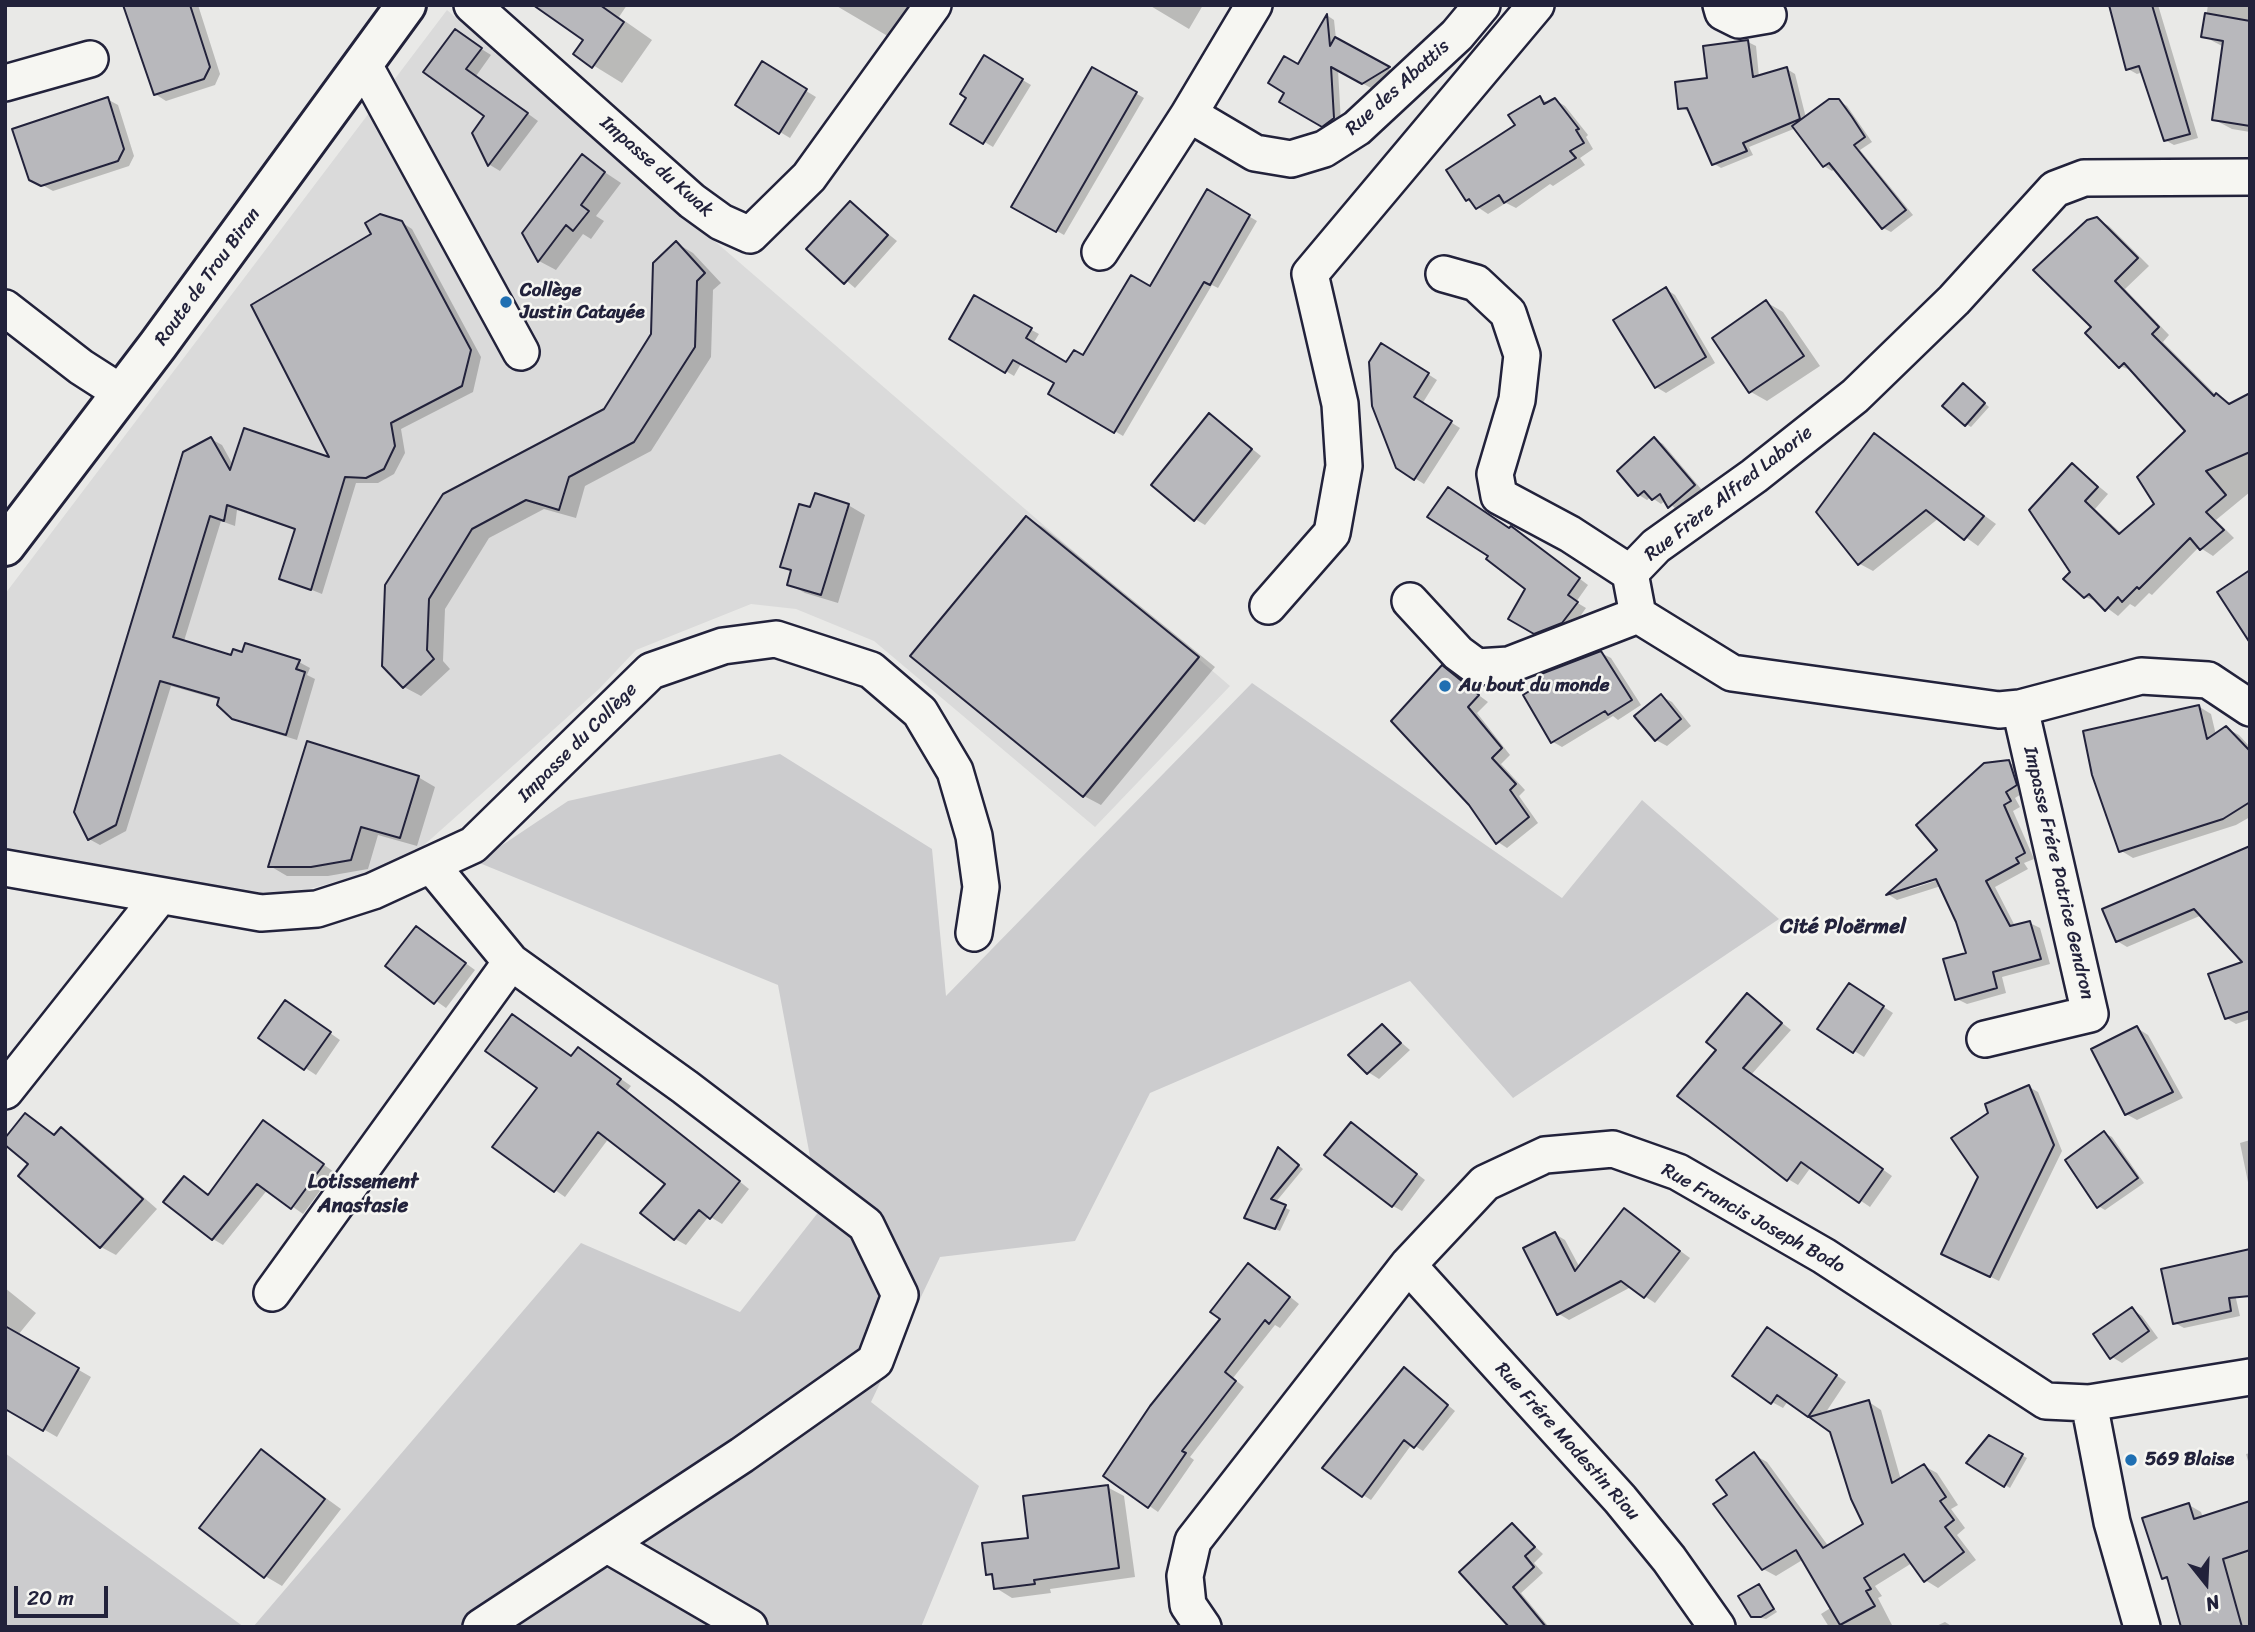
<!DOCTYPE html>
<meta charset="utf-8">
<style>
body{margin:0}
#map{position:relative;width:2255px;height:1632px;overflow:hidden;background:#e9e9e7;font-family:Sriracha,sans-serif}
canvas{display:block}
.frame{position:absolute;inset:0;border:7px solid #22223b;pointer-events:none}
.north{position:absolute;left:2171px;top:1548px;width:70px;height:70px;-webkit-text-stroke:5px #f6f6f2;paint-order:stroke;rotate:162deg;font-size:19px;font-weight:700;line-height:28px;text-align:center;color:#22223b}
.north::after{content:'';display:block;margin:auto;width:24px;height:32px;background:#22223b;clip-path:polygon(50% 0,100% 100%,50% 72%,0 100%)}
.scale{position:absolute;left:14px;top:1586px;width:94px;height:32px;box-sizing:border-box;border:4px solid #22223b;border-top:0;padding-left:9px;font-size:21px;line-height:24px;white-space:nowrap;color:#22223b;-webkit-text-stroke:5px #f6f6f2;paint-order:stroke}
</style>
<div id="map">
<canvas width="2255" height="1632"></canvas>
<div class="frame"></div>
<div class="north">N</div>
<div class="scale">20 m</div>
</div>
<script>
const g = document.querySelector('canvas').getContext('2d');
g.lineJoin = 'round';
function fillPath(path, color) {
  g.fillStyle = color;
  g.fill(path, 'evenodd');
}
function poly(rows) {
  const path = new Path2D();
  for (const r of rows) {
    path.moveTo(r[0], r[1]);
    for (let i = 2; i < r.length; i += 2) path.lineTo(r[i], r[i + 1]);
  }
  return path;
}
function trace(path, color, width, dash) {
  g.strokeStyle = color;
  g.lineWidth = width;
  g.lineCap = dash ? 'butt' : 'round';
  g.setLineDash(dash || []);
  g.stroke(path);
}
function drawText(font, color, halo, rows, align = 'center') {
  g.font = font + ' Sriracha,sans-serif';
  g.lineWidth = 5;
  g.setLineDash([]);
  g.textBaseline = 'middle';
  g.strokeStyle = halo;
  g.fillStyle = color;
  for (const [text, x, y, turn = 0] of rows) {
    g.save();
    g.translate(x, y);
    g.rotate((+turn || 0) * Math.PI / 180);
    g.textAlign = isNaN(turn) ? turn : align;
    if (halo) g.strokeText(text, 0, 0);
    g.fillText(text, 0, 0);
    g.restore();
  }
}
const built = poly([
 [447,10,1230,686,1095,827,874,641,796,609,751,604,636,650,599,689,404,863,269,900,5,851,5,594]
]);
const green = poly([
 [1252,683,1562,898,1642,800,1779,919,1513,1098,1410,981,1150,1093,1075,1241,940,1257,871,1402,979,1486,921,1627,253,1627,581,1243,740,1312,820,1210,778,985,477,862,568,801,780,754,932,849,946,996],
 [5,1453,244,1627,5,1627]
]);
const shadow = poly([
 [125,5,198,5,220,74,215,85,166,101,155,94],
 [536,5,627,5,619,17,652,40,622,83,575,54,585,39],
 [835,5,911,5,891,38],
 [1149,5,1203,5,1189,29],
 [2108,5,2158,5,2198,138,2174,145,2165,140,2143,72,2137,74,2128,69],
 [2208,5,2250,5,2250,132,2232,129,2213,119,2224,47,2203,36],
 [1328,16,1334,20,1336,39,1396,73,1371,88,1338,70,1341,123,1330,130,1281,101],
 [464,38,491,55,476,76,538,121,500,171,490,165,474,133,486,116,425,72],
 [1748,42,1756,46,1759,77,1787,69,1795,74,1806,118,1839,101,1847,106,1872,142,1860,150,1913,215,1891,232,1883,228,1836,168,1832,171,1824,166,1796,128,1749,147,1753,155,1721,168,1713,163,1690,112,1680,108],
 [984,57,1031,85,993,147,953,123,969,97],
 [762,64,816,97,790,138,780,132],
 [1093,69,1144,98,1064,235,1013,206],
 [1540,98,1549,103,1555,100,1565,106,1588,135,1586,137,1593,149,1580,158,1585,165,1553,186,1550,184,1516,208,1506,203,1488,214,1467,200],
 [107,99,118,105,134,156,129,166,53,191,30,178],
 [582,157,621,183,596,216,604,221,591,239,583,234,556,270,539,261,524,233],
 [1208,192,1257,221,1218,288,1212,285,1123,436,1051,393,1056,382,1022,362,1014,376,951,338,974,298,1039,334,1033,344,1067,364,1083,358,1150,289],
 [850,203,897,241,855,288,809,249],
 [2097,219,2109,226,2149,266,2125,289,2169,335,2163,342,2216,395,2232,405,2250,395,2250,492,2216,520,2234,538,2213,556,2199,547,2152,595,2149,593,2135,607,2130,604,2118,616,2099,602,2085,597,2073,572,2073,465,2108,494,2095,509,2122,534,2156,505,2187,431,2133,371,2120,366,2093,327],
 [401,222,412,229,481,357,473,392,401,429,405,453,394,474,378,483,356,483,322,594,282,578,296,530,237,510,235,526,221,521,184,641,233,658,299,662,310,668,307,675,315,679,297,740,245,724,233,717,220,700,171,686,126,831,100,845,89,839,211,439,222,445,233,465,333,460],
 [676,243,693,253,721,283,713,290,711,357,651,451,585,486,576,518,544,509,489,538,445,609,443,661,450,669,421,696,404,687,383,665,387,586,605,410,653,334],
 [1666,289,1675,295,1715,363,1666,393,1656,387],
 [1766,302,1783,312,1820,366,1767,401,1751,392],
 [1391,350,1437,380,1422,404,1460,428,1424,484,1397,467],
 [1968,388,1989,407,1971,427,1966,424],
 [1210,415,1261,456,1205,525,1195,519],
 [1874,435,1996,524,1978,546,1939,518,1873,571,1860,564,1818,512],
 [1655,439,1663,444,1702,490,1678,511,1666,500,1661,504,1651,497,1647,500,1639,495],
 [848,505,865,515,838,603,805,593,789,584,793,572,782,566,811,509],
 [1026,518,1043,527,1215,667,1101,805,1084,796,913,656],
 [1510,530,1521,534,1588,585,1576,602,1586,608,1572,628,1545,638,1510,618,1527,588],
 [1601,653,1611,658,1641,705,1618,720,1613,716,1562,747,1553,742],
 [1442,668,1488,702,1477,713,1510,755,1501,764,1525,790,1519,796,1538,823,1507,848,1498,842],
 [1661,696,1672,702,1691,726,1667,746,1656,740],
 [2198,706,2211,714,2216,735,2226,728,2239,735,2250,747,2250,817,2236,825,2133,858,2120,850],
 [2008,762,2018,767,2026,791,2015,798,2020,807,2013,811,2034,859,2024,863,2028,869,1995,887,2015,926,2030,923,2040,928,2050,964,2002,977,2006,993,1967,1004,1957,999,1969,954,1958,921,1941,886,1897,900,1889,895,1940,850],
 [1943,875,1944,878,1908,890,1914,884],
 [418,777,435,787,417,846,378,835,368,869,328,876,287,876,270,866],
 [2250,851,2250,1019,2236,1024,2226,1018,2245,963,2202,915,2127,947,2117,941],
 [417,928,475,970,446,1008,387,966],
 [1859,991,1893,1013,1864,1057,1819,1029],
 [1747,995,1791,1030,1751,1075,1892,1176,1870,1207,1811,1167,1798,1185,1788,1179,1718,1050],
 [296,1009,340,1040,316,1075,260,1038],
 [1382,1026,1410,1050,1379,1079,1368,1072],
 [2137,1028,2148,1035,2183,1098,2137,1120,2126,1114],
 [579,1049,631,1086,627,1091,749,1189,722,1224,709,1216,686,1245,675,1239,667,1184,609,1138,565,1197,555,1190,572,1058],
 [2029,1087,2038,1092,2062,1151,1999,1281,1952,1258,1980,1177],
 [26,1115,56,1136,61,1129,76,1138,157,1209,116,1255,101,1247,31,1164],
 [264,1122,334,1172,303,1214,268,1189,223,1245,213,1239,209,1196],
 [1352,1124,1425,1180,1402,1211,1393,1206],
 [2104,1133,2112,1137,2144,1183,2105,1210,2098,1206],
 [2250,1140,2250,1192,2240,1143],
 [1283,1152,1303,1169,1275,1203,1290,1210,1280,1231,1251,1220],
 [1624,1210,1690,1258,1655,1303,1631,1287,1569,1320,1559,1314,1555,1234,1565,1240,1580,1268],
 [2228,1264,2240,1316,2184,1328,2175,1323],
 [1258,1271,1299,1304,1280,1328,1275,1325,1233,1378,1244,1387,1190,1457,1194,1460,1158,1512,1105,1475],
 [5,1288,36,1313,18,1335,91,1377,57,1437,5,1407],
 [2132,1309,2142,1316,2158,1338,2122,1363,2112,1357],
 [1779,1335,1846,1382,1824,1415,1869,1402,1881,1410,1901,1480,1924,1466,1937,1473,1958,1505,1951,1509,1965,1528,1957,1535,1976,1560,1938,1588,1925,1580,1912,1563,1875,1586,1882,1596,1878,1598,1893,1627,1829,1627,1821,1614,1832,1607,1804,1559,1776,1576,1763,1569,1729,1495,1754,1455,1767,1462,1829,1547,1866,1524,1831,1431,1788,1401,1783,1408,1772,1402],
 [1404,1369,1455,1411,1423,1451,1412,1444,1371,1500,1363,1495],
 [1989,1437,2027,1458,2010,1488,1969,1463],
 [261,1451,341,1509,282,1586,265,1576],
 [2250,1453,2250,1468,2246,1454],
 [1107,1487,1124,1496,1135,1577,1050,1589,1051,1593,1012,1598,996,1588,995,1578,988,1574,1030,1540],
 [2250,1503,2250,1627,2183,1627,2170,1582,2164,1578,2189,1505,2201,1512,2203,1518],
 [1512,1525,1543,1554,1534,1563,1543,1573,1521,1593,1549,1627,1507,1627],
 [1759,1586,1777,1612,1766,1619,1752,1616],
 [1945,1622,1953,1627,1934,1627]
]);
const building = poly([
 [123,5,190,5,210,67,204,79,154,95,123,5],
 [533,5,600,5,624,22,592,68,573,54,583,40,533,5],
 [2109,5,2152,5,2190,134,2164,141,2139,66,2126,70,2109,5],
 [2205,13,2250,21,2250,126,2212,120,2223,41,2201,37,2205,13],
 [1327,14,1330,46,1335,37,1390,67,1362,84,1331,67,1334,118,1322,127,1279,102,1284,93,1268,83,1284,56,1298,64,1327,14],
 [455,29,482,48,466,69,528,113,488,166,472,133,484,116,423,72,455,29],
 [1748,40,1753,77,1787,67,1800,119,1743,143,1747,151,1712,165,1687,108,1678,109,1675,82,1707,78,1703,46,1748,40],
 [984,55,1023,79,983,144,950,124,966,98,960,94,984,55],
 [762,61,807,89,779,134,735,105,762,61],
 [1092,67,1137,92,1056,232,1011,207,1092,67],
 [1540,96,1544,104,1555,98,1579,129,1576,130,1584,143,1570,151,1576,158,1504,203,1499,195,1476,209,1469,199,1466,201,1446,170,1515,125,1508,115,1540,96],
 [108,97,124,149,118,161,41,186,29,180,12,129,108,97],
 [1829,99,1839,99,1852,117,1865,137,1854,145,1906,210,1882,229,1829,163,1823,167,1792,126,1829,99],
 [582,154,605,172,581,205,589,211,573,231,566,225,538,262,522,233,582,154],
 [1207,189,1250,215,1210,285,1204,282,1114,433,1048,394,1054,383,1013,360,1005,373,949,339,974,295,1032,328,1026,338,1066,362,1074,350,1083,355,1131,275,1150,286,1207,189],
 [850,201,888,235,844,284,806,249,850,201],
 [380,214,402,221,471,350,462,386,391,423,395,446,384,469,366,478,345,477,311,590,279,579,295,529,227,505,224,521,210,516,173,637,231,655,233,649,242,652,245,643,300,660,296,669,305,672,286,735,232,719,217,705,219,698,160,681,116,825,88,840,74,812,183,452,211,437,230,470,244,428,329,457,251,305,371,234,365,223,380,214],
 [2097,217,2138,258,2115,281,2159,327,2152,334,2214,396,2216,393,2229,404,2250,393,2250,452,2206,471,2226,495,2206,512,2224,530,2200,550,2190,538,2139,589,2137,587,2122,602,2118,597,2105,611,2089,594,2084,598,2063,579,2070,572,2029,510,2072,463,2098,487,2085,501,2119,534,2154,504,2137,477,2185,431,2124,363,2119,368,2085,333,2091,327,2033,270,2087,220,2097,217],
 [676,241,705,273,697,281,695,347,634,442,569,477,559,510,526,500,472,529,429,599,427,650,434,659,403,688,382,666,385,585,443,494,604,409,651,334,653,263,676,241],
 [1666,287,1706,357,1655,388,1613,320,1666,287],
 [1766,300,1804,356,1749,393,1712,338,1766,300],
 [1381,343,1429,373,1414,397,1452,421,1414,480,1396,468,1372,406,1369,362,1381,343],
 [1963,383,1985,403,1965,426,1942,406,1963,383],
 [1209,413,1252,449,1194,521,1151,485,1209,413],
 [1874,433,1984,516,1964,540,1926,510,1858,565,1816,512,1874,433],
 [1654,437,1695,485,1668,508,1660,494,1652,500,1644,491,1638,496,1617,471,1654,437],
 [1448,487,1509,528,1511,526,1580,578,1568,595,1578,602,1562,623,1534,634,1508,619,1525,589,1486,559,1488,556,1427,517,1448,487],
 [815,493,849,504,821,595,787,585,791,570,780,567,799,504,810,507,815,493],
 [1026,516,1199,657,1083,797,910,656,1026,516],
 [2250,570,2250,643,2217,592,2250,570],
 [1601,651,1632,700,1608,715,1605,711,1551,743,1523,695,1544,682,1541,674,1601,651],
 [1442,665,1479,695,1468,707,1502,748,1492,758,1516,784,1510,790,1529,817,1496,844,1469,805,1391,721,1442,665],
 [1661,694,1681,719,1655,741,1634,716,1661,694],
 [2199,705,2207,739,2226,726,2250,751,2250,802,2223,819,2119,852,2092,775,2083,731,2199,705],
 [307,741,419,776,400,838,361,827,351,860,311,867,268,867,307,741],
 [2009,760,2017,785,2006,792,2011,801,2004,805,2025,853,2016,858,2019,863,1986,881,2010,926,2030,921,2041,959,1993,972,1997,988,1955,1000,1943,959,1966,953,1956,922,1936,879,1886,895,1937,850,1916,825,1984,763,2009,760],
 [2250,846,2250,1011,2225,1019,2208,974,2242,962,2194,909,2116,942,2102,909,2250,846],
 [416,926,466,963,434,1004,385,966,416,926],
 [1849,983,1884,1006,1853,1053,1817,1029,1849,983],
 [1747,993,1782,1023,1743,1068,1883,1169,1859,1203,1801,1162,1787,1181,1677,1096,1716,1050,1706,1042,1747,993],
 [285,1000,331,1032,304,1070,258,1038,285,1000],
 [512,1014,571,1056,578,1047,621,1079,617,1084,740,1181,710,1219,699,1210,674,1240,640,1213,665,1184,598,1132,554,1192,492,1147,537,1088,485,1051,512,1014],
 [1382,1024,1401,1043,1367,1074,1348,1055,1382,1024],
 [2137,1026,2173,1092,2125,1115,2091,1049,2137,1026],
 [2029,1085,2054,1145,1990,1277,1941,1254,1978,1177,1951,1138,1988,1113,1985,1104,2029,1085],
 [25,1113,54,1135,61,1127,143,1199,100,1248,18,1176,28,1164,5,1145,5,1138,25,1113],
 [263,1120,324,1164,291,1209,257,1184,212,1240,163,1202,184,1176,208,1195,263,1120],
 [1351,1122,1417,1174,1392,1207,1324,1155,1351,1122],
 [2104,1131,2138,1178,2097,1208,2065,1160,2104,1131],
 [1278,1147,1299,1165,1271,1199,1286,1205,1275,1229,1244,1218,1278,1147],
 [1624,1208,1680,1251,1644,1298,1621,1281,1557,1315,1523,1248,1555,1232,1575,1271,1624,1208],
 [2250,1249,2250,1296,2229,1298,2231,1311,2173,1324,2161,1269,2250,1249],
 [1248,1263,1290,1297,1269,1324,1265,1320,1225,1372,1236,1381,1182,1451,1186,1453,1148,1508,1103,1476,1150,1406,1220,1319,1210,1312,1248,1263],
 [2132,1307,2149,1331,2110,1359,2093,1334,2132,1307],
 [5,1326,79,1368,43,1431,5,1409,5,1326],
 [1767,1327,1837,1375,1808,1417,1777,1395,1771,1404,1732,1376,1767,1327],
 [1404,1367,1448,1405,1414,1448,1404,1440,1362,1497,1322,1468,1404,1367],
 [1869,1400,1892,1483,1924,1464,1946,1497,1940,1501,1954,1520,1945,1527,1964,1552,1924,1582,1904,1554,1864,1578,1871,1589,1866,1591,1875,1606,1840,1625,1796,1550,1762,1570,1713,1504,1727,1495,1716,1480,1754,1452,1823,1548,1863,1524,1851,1499,1830,1432,1809,1417,1869,1400],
 [1989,1435,2023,1454,2004,1487,1966,1463,1989,1435],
 [261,1449,325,1499,264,1578,199,1528,261,1449],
 [1108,1485,1119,1568,1034,1580,1035,1584,994,1589,992,1574,986,1575,982,1543,1028,1538,1023,1496,1108,1485],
 [2250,1501,2250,1550,2223,1559,2242,1627,2181,1627,2167,1577,2162,1579,2142,1518,2189,1503,2194,1519,2250,1501],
 [1512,1523,1535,1547,1525,1556,1534,1567,1513,1587,1546,1627,1509,1627,1459,1572,1512,1523],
 [1759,1584,1774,1609,1761,1617,1751,1617,1738,1596,1759,1584]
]);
const minor = poly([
 [472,5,692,201,721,222,750,235,809,177,933,5],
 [1721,5,1723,12,1739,20,1768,15],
 [364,65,521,352],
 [5,83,90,59],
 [1189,114,1255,153,1291,159,1324,149,1357,128,1457,35,1482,5],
 [2250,177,2084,178,2055,189,1954,300,1855,396,1754,476,1656,546,1630,573,1638,615,1732,673,1999,710,2020,708,2141,676,2208,680,2250,708],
 [1100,252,1189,114,1254,5],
 [1444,274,1476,283,1508,313,1522,355,1517,400,1495,474,1499,496,1570,534,1630,573],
 [5,308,81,367,120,392],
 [1410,601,1458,653,1477,667,1509,665,1638,615],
 [1268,606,1332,533,1344,466,1340,404,1310,274,1536,5],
 [432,866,511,962,685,1087,866,1225,900,1295,875,1361,742,1455,481,1627],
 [5,868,261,913,317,909,373,891,473,845,651,671,723,646,776,639,871,670,920,712,955,771,974,836,981,887,974,933],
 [1985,1039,2090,1014,2020,708],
 [5,1091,159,897],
 [1408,1265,1620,1499,1669,1559,1717,1627],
 [272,1293,511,962],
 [2089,1403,2112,1522,2142,1627],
 [608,1545,749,1627],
 [1203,1627,1188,1605,1185,1576,1193,1541,1408,1265,1485,1183,1545,1155,1613,1149,1678,1172,1824,1256,2046,1401,2089,1403,2250,1377]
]);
const major = poly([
 [5,546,158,345,406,5]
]);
const markers = [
 [506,302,7,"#1f6fb2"],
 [1445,686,7,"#1f6fb2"],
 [2131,1460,7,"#1f6fb2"]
];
const streetNames = [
 ["Rue des Abattis",1398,88,-42],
 ["Impasse du Kwak",656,167,41],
 ["Route de Trou Biran",208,277,-54],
 ["Rue Frère Alfred Laborie",1729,494,-38],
 ["Impasse du Collège",578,743,-45],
 ["Impasse Frére Patrice Gendron",2058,873,77],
 ["Rue Francis Joseph Bodo",1753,1219,29],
 ["Rue Frére Modestin Riou",1567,1442,48]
];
const poiNames = [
 ["Collège",520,291],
 ["Justin Catayée",520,313],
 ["Au bout du monde",1459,686],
 ["569 Blaise",2145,1460]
];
const neighbourhoodNames = [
 ["Cité Ploërmel",1843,928],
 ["Lotissement",363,1183],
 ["Anastasie",363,1207]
];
fillPath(built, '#dadada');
fillPath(green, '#ccccce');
fillPath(shadow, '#0003');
fillPath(building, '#b8b8bc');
trace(building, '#22223b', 2);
trace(minor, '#22223b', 40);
trace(major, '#22223b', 44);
trace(minor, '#f6f6f2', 35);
trace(major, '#f6f6f2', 38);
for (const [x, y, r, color] of markers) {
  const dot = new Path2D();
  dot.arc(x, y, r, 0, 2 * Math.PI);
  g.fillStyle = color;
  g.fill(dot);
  trace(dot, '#f6f6f2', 2.5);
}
drawText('19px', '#22223b', '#f6f6f2', streetNames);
drawText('bold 19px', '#22223b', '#f6f6f2', poiNames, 'left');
drawText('bold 21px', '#22223b', '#f6f6f2', neighbourhoodNames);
</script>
